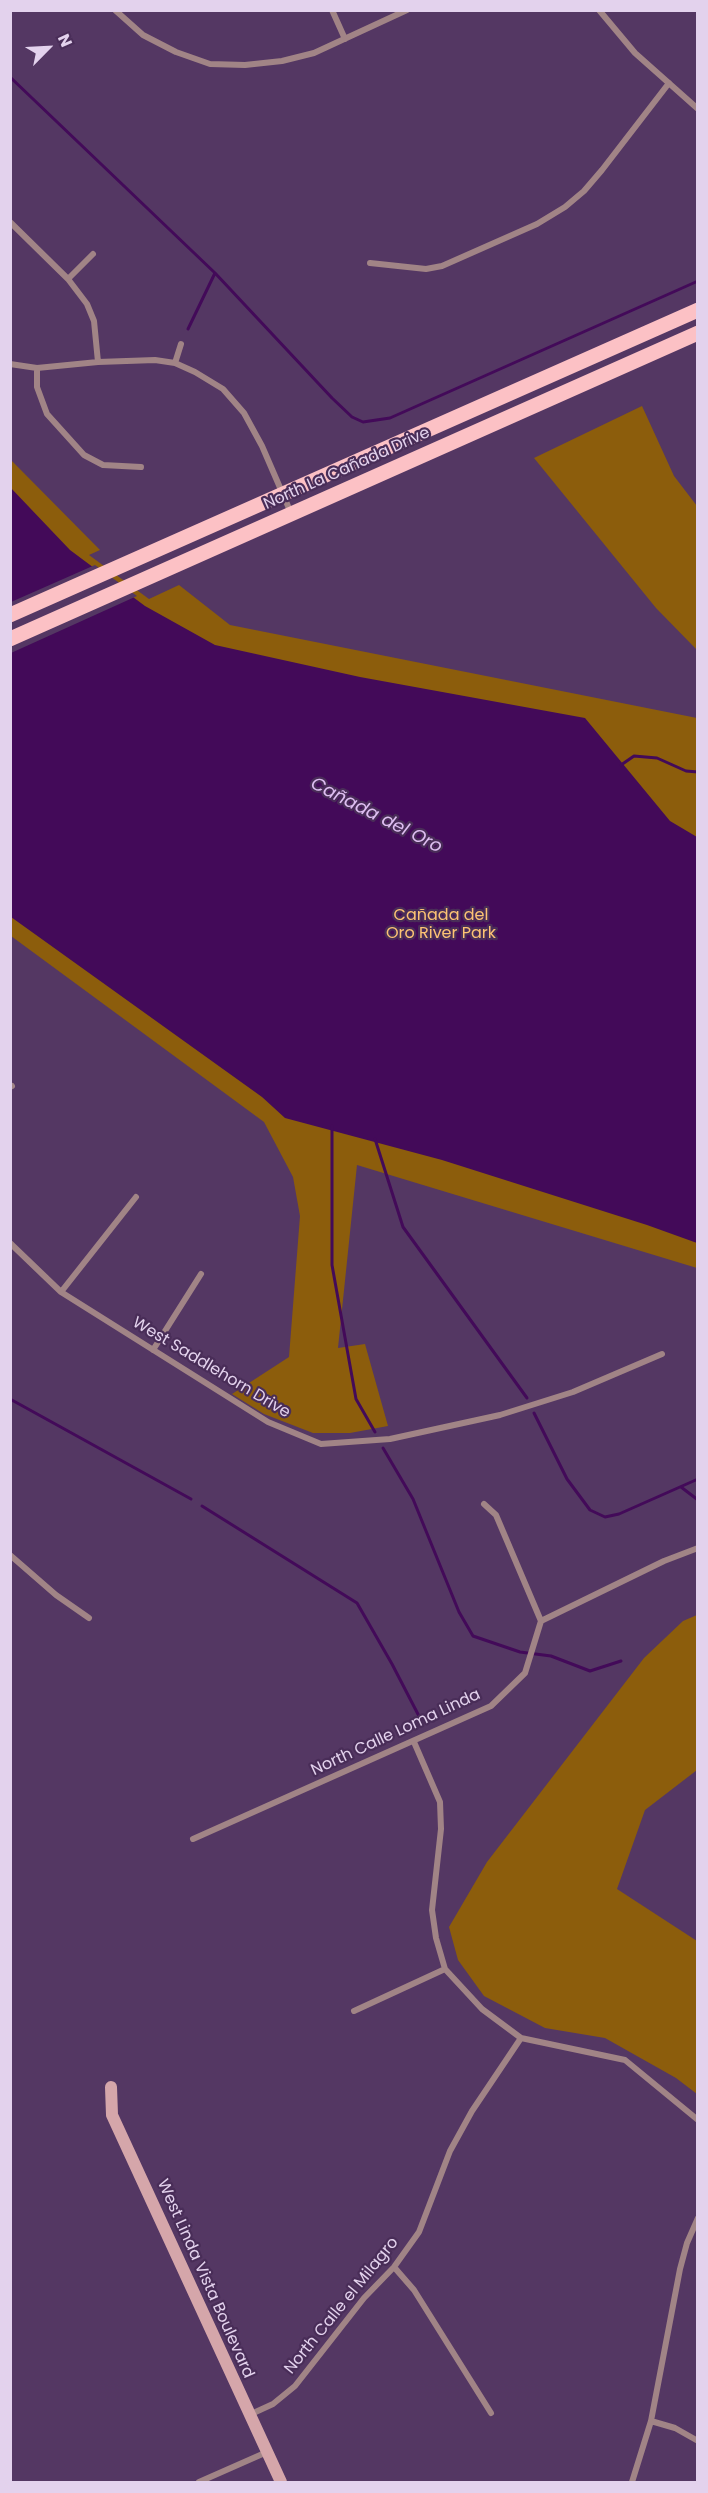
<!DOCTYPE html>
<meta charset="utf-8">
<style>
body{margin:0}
#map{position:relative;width:708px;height:2493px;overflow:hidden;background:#543763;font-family:Poppins,sans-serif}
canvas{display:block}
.frame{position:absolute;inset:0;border:12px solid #e3d2ed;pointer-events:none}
.north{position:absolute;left:18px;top:18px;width:60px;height:60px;-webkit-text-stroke:4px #492d58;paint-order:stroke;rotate:66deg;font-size:16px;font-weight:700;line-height:24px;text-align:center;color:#e3d2ed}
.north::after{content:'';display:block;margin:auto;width:21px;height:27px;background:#e3d2ed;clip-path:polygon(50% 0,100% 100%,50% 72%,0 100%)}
</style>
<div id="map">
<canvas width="708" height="2493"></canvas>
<div class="frame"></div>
<div class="north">N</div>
</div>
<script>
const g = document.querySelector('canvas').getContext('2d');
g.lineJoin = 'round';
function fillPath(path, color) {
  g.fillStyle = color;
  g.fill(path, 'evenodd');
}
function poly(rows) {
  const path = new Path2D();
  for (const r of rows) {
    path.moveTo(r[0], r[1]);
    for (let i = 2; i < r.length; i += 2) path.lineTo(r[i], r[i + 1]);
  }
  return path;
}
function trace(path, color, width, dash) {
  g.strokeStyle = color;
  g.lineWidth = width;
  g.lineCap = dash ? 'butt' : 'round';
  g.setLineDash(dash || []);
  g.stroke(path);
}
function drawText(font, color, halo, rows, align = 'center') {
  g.font = font + ' Poppins,sans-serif';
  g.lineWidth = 4.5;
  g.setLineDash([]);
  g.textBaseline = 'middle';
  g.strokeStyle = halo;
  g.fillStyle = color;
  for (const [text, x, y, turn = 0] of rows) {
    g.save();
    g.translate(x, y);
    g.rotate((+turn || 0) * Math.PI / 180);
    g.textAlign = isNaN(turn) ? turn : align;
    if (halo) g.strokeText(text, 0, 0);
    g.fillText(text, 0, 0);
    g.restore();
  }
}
const green = poly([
 [642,406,674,476,697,506,697,650,656,608,534,458],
 [11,460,100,550,89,555,149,599,179,585,230,625,697,718,697,1268,357,1165,338,1348,365,1344,388,1426,350,1433,313,1433,264,1414,232,1394,289,1357,300,1216,293,1177,264,1122,11,936],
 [697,1615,697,1770,645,1810,617,1889,697,1941,697,2094,676,2078,605,2038,545,2028,484,1996,458,1960,449,1927,487,1862,644,1658,683,1621]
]);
const water = poly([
 [10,487,70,550,145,606,215,645,360,677,585,718,670,821,697,837,697,1243,647,1225,442,1160,285,1118,262,1097,11,917]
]);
const pier = poly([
 [95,565,137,596,11,653,11,602]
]);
const stream = poly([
 [10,77,215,273,332,398,352,417,363,422,390,418,698,281],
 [188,329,215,273],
 [621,765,634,756,657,758,686,771,698,772],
 [332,1126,332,1265,356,1399,375,1432],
 [375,1139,403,1227,527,1398],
 [10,1399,191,1499],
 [534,1413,567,1479,590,1510,605,1517,619,1514,698,1479],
 [383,1448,413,1499,459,1612,473,1636,520,1652,551,1656,590,1671,621,1661],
 [681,1487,698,1500],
 [202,1506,357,1603,392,1664,421,1720]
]);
const street = poly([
 [115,10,143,35,176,52,210,64,245,65,282,61,314,53,407,10],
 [332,10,345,39],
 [599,10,635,53,698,109],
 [10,222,68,279,87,304,94,321,98,362],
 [370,263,426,269,442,266,537,224,565,207,584,191,602,170,669,83],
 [68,279,93,254],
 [175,363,181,344],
 [10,364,37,368,98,362,155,360,175,363,195,372,223,389,244,413,262,446,291,513],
 [37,368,37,387,47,414,84,455,103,465,141,467],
 [10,1087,12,1086],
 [10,1243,61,1292,268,1422,321,1444,390,1439,500,1415,573,1392,662,1354],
 [61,1292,136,1197],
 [153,1350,201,1274],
 [484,1504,496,1515,541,1621],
 [10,1555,56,1595,89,1618],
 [414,1742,440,1802,441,1829,432,1910,436,1938,445,1969,482,2009,521,2038,625,2060,698,2120],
 [193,1839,491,1706,525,1673,541,1621,664,1561,698,1548],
 [354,2011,445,1969],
 [394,2267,414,2290,491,2413],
 [249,2415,273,2404,295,2386,364,2298,394,2267,419,2232,450,2151,472,2111,521,2038],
 [651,2421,675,2428,698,2441],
 [199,2482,267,2452],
 [632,2482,651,2421,680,2269,687,2243,698,2218]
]);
const secondary = poly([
 [111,2087,112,2115,281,2482]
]);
const primary = poly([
 [10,615,698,310],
 [10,639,698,333]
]);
const streetNames = [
 ["North La Cañada Drive",347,469,-24],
 ["West Saddlehorn Drive",211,1368,31],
 ["North Calle Loma Linda",396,1733,-25],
 ["West Linda Vista Boulevard",205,2279,66],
 ["North Calle el Milagro",342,2306,-51]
];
const parkNames = [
 ["Cañada del",441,916],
 ["Oro River Park",441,934]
];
const waterNames = [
 ["Cañada del Oro",376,816,27]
];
fillPath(green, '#8c5d0c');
fillPath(water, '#430a59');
fillPath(pier, '#543763');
trace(stream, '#430a59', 3);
trace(street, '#a18486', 6);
trace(secondary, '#d5a6aa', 12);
trace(primary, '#fcc1c5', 15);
drawText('16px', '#e3d2ed', '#492d58', streetNames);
drawText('16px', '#fdc374', '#492d58', parkNames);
drawText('italic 18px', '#debef1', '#492d58', waterNames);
</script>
